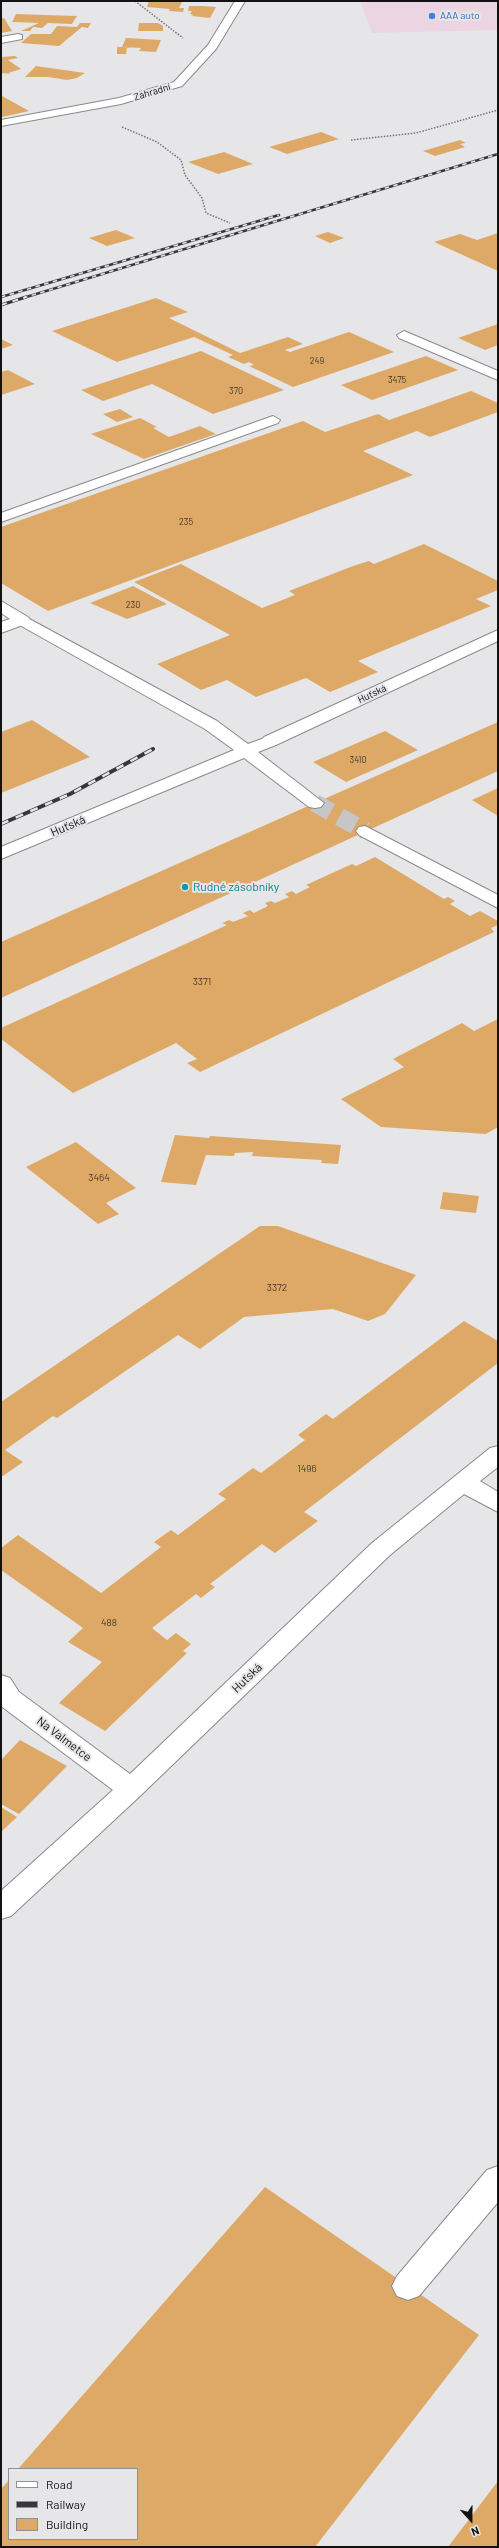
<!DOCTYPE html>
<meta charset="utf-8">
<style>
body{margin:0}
#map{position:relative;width:499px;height:2548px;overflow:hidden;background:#e6e6e8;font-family:Barlow,sans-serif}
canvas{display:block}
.frame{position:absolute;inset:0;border:2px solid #121212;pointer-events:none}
.legend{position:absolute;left:8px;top:2468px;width:130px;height:72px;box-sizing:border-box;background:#e6e6e8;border:1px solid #919192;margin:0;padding:5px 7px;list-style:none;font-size:12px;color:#121212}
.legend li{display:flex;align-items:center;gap:8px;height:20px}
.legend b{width:20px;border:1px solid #919192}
.north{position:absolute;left:451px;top:2500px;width:40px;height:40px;-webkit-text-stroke:3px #e6e6e8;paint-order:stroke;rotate:159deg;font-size:11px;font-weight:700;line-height:16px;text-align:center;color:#121212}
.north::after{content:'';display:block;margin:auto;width:14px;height:18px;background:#121212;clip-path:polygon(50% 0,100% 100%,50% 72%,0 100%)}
</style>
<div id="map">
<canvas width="499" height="2548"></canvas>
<div class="frame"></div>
<ul class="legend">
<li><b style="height:5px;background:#fff"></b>Road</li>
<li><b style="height:5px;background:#373737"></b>Railway</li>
<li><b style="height:11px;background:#dea966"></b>Building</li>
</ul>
<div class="north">N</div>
</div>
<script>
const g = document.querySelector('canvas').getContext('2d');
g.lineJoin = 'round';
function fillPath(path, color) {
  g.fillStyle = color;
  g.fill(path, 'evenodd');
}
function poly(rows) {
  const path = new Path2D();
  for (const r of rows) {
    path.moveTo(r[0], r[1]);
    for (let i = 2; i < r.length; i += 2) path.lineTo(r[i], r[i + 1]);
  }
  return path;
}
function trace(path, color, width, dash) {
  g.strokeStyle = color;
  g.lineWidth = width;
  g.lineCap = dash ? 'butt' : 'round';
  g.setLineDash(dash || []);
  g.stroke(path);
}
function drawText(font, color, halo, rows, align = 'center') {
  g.font = font + ' Barlow,sans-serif';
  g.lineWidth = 4;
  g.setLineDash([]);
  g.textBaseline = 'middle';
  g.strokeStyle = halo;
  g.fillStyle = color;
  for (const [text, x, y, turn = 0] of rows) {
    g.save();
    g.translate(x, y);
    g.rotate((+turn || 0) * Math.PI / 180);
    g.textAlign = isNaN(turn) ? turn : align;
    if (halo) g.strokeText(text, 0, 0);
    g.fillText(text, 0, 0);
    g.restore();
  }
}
const commercial = poly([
 [360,1,498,1,498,30,372,33]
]);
const building = poly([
 [149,1,182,2,179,8,184,8,183,12,169,11,170,9,147,7],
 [189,6,201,6,216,7,210,18,192,16,193,15,190,14,192,11,188,11],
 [16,14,45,15,77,16,72,24,48,23,42,28,33,27,30,31,21,31,39,23,12,22],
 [1,18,4,18,12,31,1,33],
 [80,23,91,23,88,28,82,27,59,46,21,43,31,34,51,34,57,26,77,27],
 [139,23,158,23,163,26,163,31,138,31],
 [126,38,161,40,156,52,139,51,141,48,122,47],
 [117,47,127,47,126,54,117,54],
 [15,56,18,58,8,60,21,69,8,73,11,74,1,73,1,57],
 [36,66,85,73,77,78,67,80,48,77,25,77],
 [1,96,2,96,29,111,2,117],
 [321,132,339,139,287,154,269,147],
 [460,140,466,143,460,144,465,147,435,156,423,151],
 [224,152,253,164,218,174,188,162],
 [116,230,135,238,107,246,89,238],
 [328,232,344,238,330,243,315,236],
 [498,233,498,271,434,242,460,234,477,240],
 [156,298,188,312,169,318,240,353,288,337,303,344,285,350,290,352,349,332,394,352,293,387,249,366,254,365,249,362,244,364,228,357,233,355,194,337,117,362,52,331],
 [498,324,498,345,485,350,458,338],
 [1,339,13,345,1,349],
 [201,351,284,390,213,414,152,384,103,401,81,390],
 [426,356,458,370,372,400,341,385],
 [8,370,35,384,1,395,1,372],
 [471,391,498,403,498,412,430,437,417,431,363,451,413,475,48,611,1,583,1,527,303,421,325,432,378,414,389,420],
 [120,409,133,417,117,422,103,414],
 [140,418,157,427,153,428,169,437,200,426,216,434,144,459,91,434],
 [424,544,498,581,498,590,476,599,491,606,358,661,378,672,330,692,306,678,256,697,227,680,201,690,157,664,230,635,134,582,181,564,262,608,295,595,289,591,353,566,369,561,374,564],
 [133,586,167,604,127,619,90,603],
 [32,720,90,757,1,793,1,732],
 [498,722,498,771,1,998,1,942],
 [385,731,418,750,346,782,313,762],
 [498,788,498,816,472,800],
 [375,857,444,899,448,897,455,901,450,904,470,916,480,911,498,921,498,925,491,928,494,932,200,1072,187,1063,197,1059,176,1043,73,1093,1,1039,1,1028,227,925,222,923,229,920,233,922,248,916,243,913,250,910,254,913,268,906,265,903,271,901,275,903,289,897,285,894,292,891,296,894,310,887,306,885,352,864,356,866],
 [498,1019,498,1127,486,1134,381,1127,341,1099,404,1067,393,1059,462,1023,474,1031],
 [175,1135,209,1138,210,1136,341,1145,338,1164,321,1163,322,1160,252,1156,253,1152,235,1153,234,1156,206,1155,196,1185,161,1182],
 [76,1142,136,1188,106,1203,119,1214,98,1224,26,1167],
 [443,1192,479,1196,476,1213,440,1209],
 [260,1226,278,1226,416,1275,385,1314,368,1321,333,1309,244,1317,200,1349,178,1335,57,1418,53,1416,5,1450,23,1462,3,1476,1,1475,1,1402],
 [464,1321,498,1341,498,1363,304,1512,318,1521,275,1553,262,1544,210,1584,215,1587,201,1598,196,1594,152,1628,167,1640,176,1633,191,1644,183,1651,187,1653,105,1731,59,1703,102,1662,68,1642,83,1628,1,1570,1,1548,18,1535,101,1593,161,1547,154,1542,171,1530,178,1535,226,1499,218,1494,253,1468,261,1473,305,1440,298,1435,326,1414,333,1419],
 [20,1740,67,1766,19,1814,1,1804,1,1760],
 [1,1807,17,1817,1,1832],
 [265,2187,479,2335,315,2547,1,2547,1,2489,9,2480,9,2539,137,2539,137,2469,18,2469],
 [498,2481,498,2547,448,2547]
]);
const streetTunnel = poly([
 [315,803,365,831]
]);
const path = poly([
 [135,1,183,38],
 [122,127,157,142,181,160,185,175,202,198,206,213,230,223],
 [351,140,416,133,498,110]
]);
const lane = poly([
 [22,615,217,721,248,744,270,736,276,737,279,741,276,745,258,752,324,803,321,807,315,808,309,807,244,758,1,859,1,847,234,750,205,729,16,623,14,620,16,617,22,615],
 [498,2166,498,2202,419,2296,408,2300,397,2296,392,2286,397,2276,487,2170,498,2166]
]);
const street = poly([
 [235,1,245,1,216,49,182,86,121,104,1,126,1,120,119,98,174,82,208,45,235,1],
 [18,34,22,35,22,39,1,43,1,37,18,34],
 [404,331,498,371,498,380,399,338,397,335,404,331],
 [273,416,280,420,278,423,1,522,1,513,273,416],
 [1,601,28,617,30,620,28,623,1,633,1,622,10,619,1,613,1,601],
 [498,630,498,641,276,745,264,745,261,741,264,737,498,630],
 [365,826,498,895,498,908,359,835,356,831,359,827,365,826],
 [498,1446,498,1467,480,1481,498,1492,498,1512,464,1494,390,1555,140,1796,11,1916,1,1919,1,1891,113,1790,1,1706,1,1675,10,1678,19,1692,130,1774,372,1543,490,1448,498,1446]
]);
const railFar2 = poly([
 [1,297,279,215],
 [23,298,498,154]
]);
const railFar1 = poly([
 [1,305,26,297]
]);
const rail = poly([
 [1,824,70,794,153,749]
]);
const markers = [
 [432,16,4,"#3f7fe0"],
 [185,887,4,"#0f9aa8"]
];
const farNumbernames = [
 ["249",317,361],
 ["3475",397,380],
 ["370",236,391],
 ["235",186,522],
 ["230",133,605],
 ["3410",358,760]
];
const farShopnames = [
 ["AAA auto",440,16]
];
const farStreetnames = [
 ["Zahradní",152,92,-17],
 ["Huťská",372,694,-25]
];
const numberNames = [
 ["3371",202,982],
 ["3464",99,1178],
 ["3372",277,1288],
 ["1496",307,1469],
 ["488",109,1623]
];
const streetNames = [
 ["Huťská",68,826,-23],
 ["Huťská",247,1678,-44],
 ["Na Valmetce",64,1739,37]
];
const cultureNames = [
 ["Rudné zásobníky",193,887]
];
fillPath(commercial, '#ecd5e2');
fillPath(building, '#dea966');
trace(streetTunnel, '#c6c6c8', 18, [18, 10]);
trace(lane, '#8a8a8c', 2);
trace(street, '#8a8a8c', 2);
trace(path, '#757576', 1.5, [1.5, 1.5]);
fillPath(lane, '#fff');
fillPath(street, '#fff');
trace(railFar2, '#373737', 2.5);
trace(railFar1, '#373737', 3);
trace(rail, '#373737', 4);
trace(railFar2, '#e6e6e8', 1.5, [4.5]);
trace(railFar1, '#e6e6e8', 2, [6]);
trace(rail, '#e6e6e8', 2.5, [8]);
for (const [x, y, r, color] of markers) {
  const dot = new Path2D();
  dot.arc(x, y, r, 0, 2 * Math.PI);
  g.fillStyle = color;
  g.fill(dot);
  trace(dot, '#e6e6e8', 1.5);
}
drawText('9px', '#453827', null, farNumbernames);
drawText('10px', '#366cbe', '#e6e6e8', farShopnames, 'left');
drawText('10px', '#121212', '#e6e6e8', farStreetnames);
drawText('10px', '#453827', null, numberNames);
drawText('12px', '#121212', '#e6e6e8', streetNames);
drawText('12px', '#0d838f', '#e6e6e8', cultureNames, 'left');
</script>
